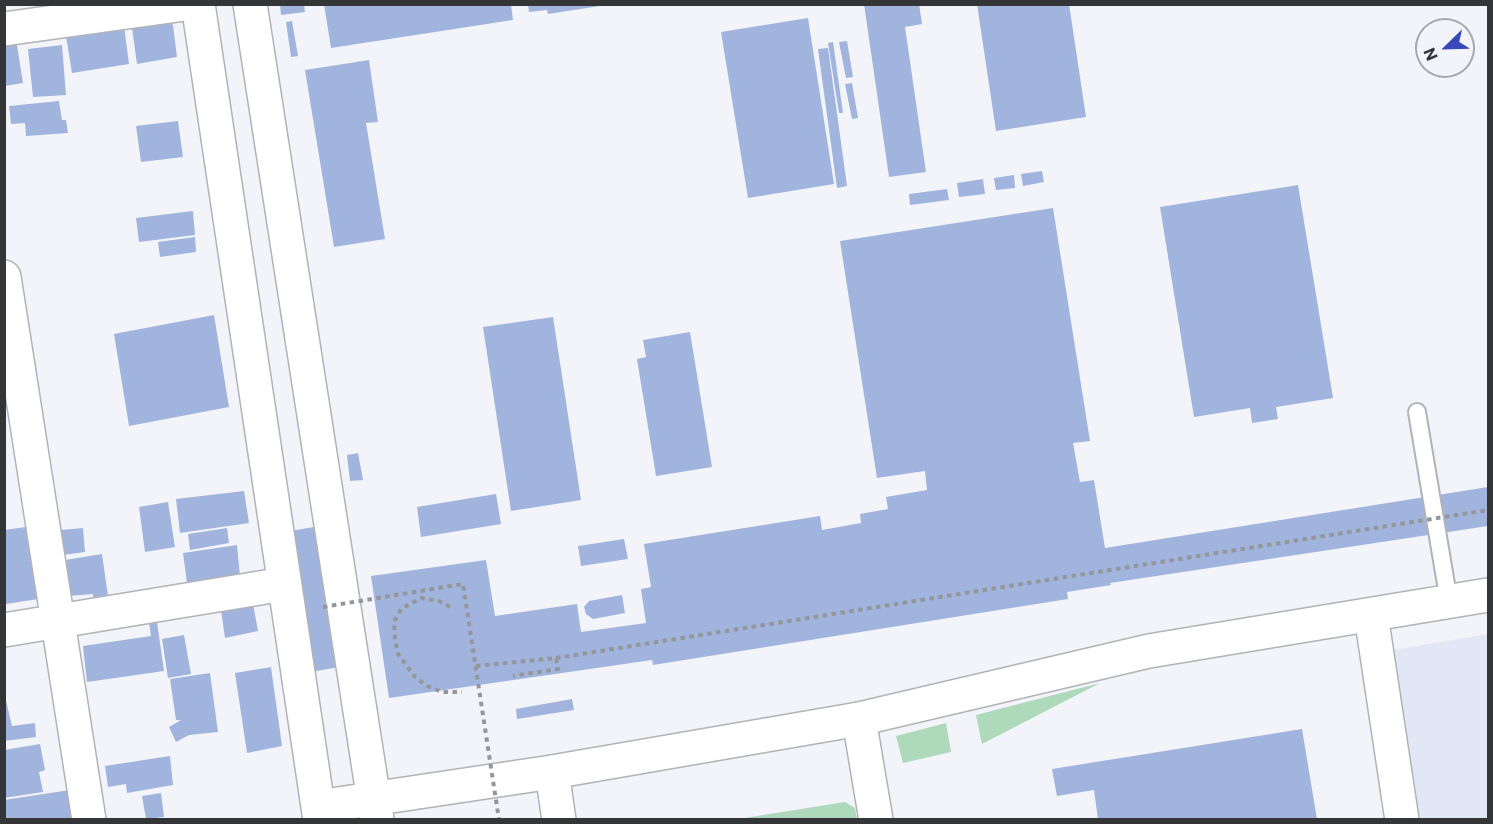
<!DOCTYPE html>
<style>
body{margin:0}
#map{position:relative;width:1493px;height:824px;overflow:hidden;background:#f2f4fa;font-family:Commissioner,sans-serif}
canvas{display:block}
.frame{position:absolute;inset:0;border:6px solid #343537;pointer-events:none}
.north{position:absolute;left:1415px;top:18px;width:60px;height:60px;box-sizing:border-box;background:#f2f4fa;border:2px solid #a6a8ac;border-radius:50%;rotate:247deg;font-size:16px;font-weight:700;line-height:24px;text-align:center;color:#343537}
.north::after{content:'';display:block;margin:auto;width:21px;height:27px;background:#3847ba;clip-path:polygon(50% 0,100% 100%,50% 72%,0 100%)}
</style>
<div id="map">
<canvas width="1493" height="824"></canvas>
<div class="frame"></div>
<div class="north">N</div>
</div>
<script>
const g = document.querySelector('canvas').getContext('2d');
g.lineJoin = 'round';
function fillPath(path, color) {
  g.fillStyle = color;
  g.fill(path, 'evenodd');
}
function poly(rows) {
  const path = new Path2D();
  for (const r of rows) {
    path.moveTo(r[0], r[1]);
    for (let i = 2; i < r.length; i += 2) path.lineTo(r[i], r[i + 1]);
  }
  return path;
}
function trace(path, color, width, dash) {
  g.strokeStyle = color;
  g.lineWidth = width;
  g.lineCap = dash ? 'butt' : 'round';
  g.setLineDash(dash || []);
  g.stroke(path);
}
const built = poly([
 [1488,634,1488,819,1418,819,1393,650]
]);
const green = poly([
 [1100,683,982,744,976,715],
 [946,723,951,752,903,763,896,736],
 [845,802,855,808,857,819,738,819]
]);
const building = poly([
 [280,4,304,4,305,12,281,15],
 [324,4,511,4,513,20,331,48],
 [528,4,600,4,600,6,548,14,547,10,529,12],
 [864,4,919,4,922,24,905,27,926,172,889,177],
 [977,4,1069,4,1086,117,996,131],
 [164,15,173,25,177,57,137,64,131,21],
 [808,18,834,184,748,198,721,32],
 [292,21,298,56,291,57,286,22],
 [124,26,129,64,72,73,66,36],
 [16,39,23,83,4,86,4,41],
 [847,41,853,77,846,78,839,42],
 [833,42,843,113,839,113,828,43],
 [62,45,66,95,33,97,28,49],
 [828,48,847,186,837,188,818,49],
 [369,60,378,122,366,123,385,239,334,247,305,70],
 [852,83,858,118,852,119,845,84],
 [59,101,62,120,66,120,68,133,26,136,25,123,11,124,9,106],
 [178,121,183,157,141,162,136,126],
 [1042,171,1044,182,1023,186,1021,174],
 [1014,175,1015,188,996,190,994,178],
 [983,179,985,194,959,197,957,183],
 [1298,185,1333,398,1276,407,1278,419,1252,423,1250,408,1194,417,1160,207],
 [947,189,949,200,910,205,909,194],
 [1053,208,1090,441,1073,443,1080,482,1094,480,1105,548,1488,487,1488,526,1110,583,1111,585,1067,592,1068,599,653,665,652,660,389,698,371,576,486,560,495,616,577,604,581,632,646,623,641,589,651,587,644,544,820,516,822,530,861,523,860,514,888,509,886,497,927,490,925,471,877,478,840,241],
 [193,211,195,235,139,242,136,218],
 [195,237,196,252,160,257,158,242],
 [214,315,229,407,129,426,114,334],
 [553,317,581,500,511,511,483,327],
 [690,332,712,467,656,476,637,359,646,357,643,340],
 [358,453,363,480,350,481,347,455],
 [244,491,249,523,180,533,176,499],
 [496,494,501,524,421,537,417,507],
 [168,502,175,547,145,552,139,507],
 [332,524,356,664,294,675,272,534],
 [26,527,38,599,6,604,4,530],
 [83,528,85,552,63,555,61,530],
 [227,528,229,543,190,550,188,534],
 [624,539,628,559,581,566,578,546],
 [237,545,240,576,187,583,183,553],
 [102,554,108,596,93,598,93,594,69,596,65,560],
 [622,595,625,613,593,619,586,614,584,607,589,601],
 [253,604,258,631,225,638,221,610],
 [157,622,164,671,87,682,83,646,151,636,149,623],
 [184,635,191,674,168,678,162,639],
 [271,667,282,746,247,753,235,673],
 [210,673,218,732,189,735,176,742,169,727,181,720,176,720,170,679],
 [4,692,12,726,35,723,36,737,4,741],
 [572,699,574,710,517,719,516,709],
 [1302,729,1317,819,1098,819,1094,790,1057,796,1052,769],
 [40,744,45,770,39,772,43,792,4,798,4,750],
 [170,756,173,785,127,793,126,784,108,787,105,766],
 [70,790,75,819,4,819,4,800],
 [161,793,164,817,146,819,142,796]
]);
const path = poly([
 [450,607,439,601,421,598,401,609,394,622,395,639,398,654,415,677,427,686,442,692,462,692],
 [476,666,556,658,558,669,513,676]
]);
const lane = poly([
 [1417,412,1449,602]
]);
const street = poly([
 [4,29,185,4],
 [4,277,89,820],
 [4,630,284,584],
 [859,719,876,820],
 [552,772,559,820]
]);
const secondary = poly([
 [198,4,320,820],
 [250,4,377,820],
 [1371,615,1402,820],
 [318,807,552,772,859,719,1149,651,1488,595]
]);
const pathBridge = poly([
 [323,607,463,584,499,820],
 [556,658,1488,510]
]);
fillPath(built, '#e1e7f4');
fillPath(green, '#aed9ba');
fillPath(building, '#a1b4dd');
trace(lane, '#b1b3b8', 20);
trace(street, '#b1b3b8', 36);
trace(secondary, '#b1b3b8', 36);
trace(path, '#94969a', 4, [4.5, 4.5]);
trace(lane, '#fff', 16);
trace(street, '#fff', 33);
trace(secondary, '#fff', 33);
trace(pathBridge, '#94969a', 4, [4.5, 4.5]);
</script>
